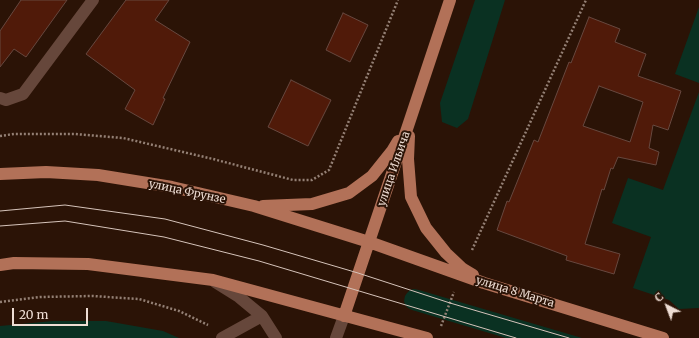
<!DOCTYPE html>
<meta charset="utf-8">
<style>
body{margin:0}
#map{position:relative;width:699px;height:338px;overflow:hidden;background:#2b1306;font-family:Merriweather,serif}
canvas{display:block}
.north{position:absolute;left:647px;top:286px;width:40px;height:40px;-webkit-text-stroke:3px #2b1306;paint-order:stroke;rotate:318deg;font-size:11px;font-weight:700;line-height:16px;text-align:center;color:#eeddd4}
.north::after{content:'';display:block;margin:auto;width:14px;height:18px;background:#eeddd4;clip-path:polygon(50% 0,100% 100%,50% 72%,0 100%)}
.scale{position:absolute;left:12px;top:308px;width:76px;height:18px;box-sizing:border-box;border:2px solid #eeddd4;border-top:0;padding-left:5px;font-size:12px;line-height:14px;white-space:nowrap;color:#eeddd4;-webkit-text-stroke:3px #2b1306;paint-order:stroke}
</style>
<div id="map">
<canvas width="699" height="338"></canvas>
<div class="north">С</div>
<div class="scale">20 m</div>
</div>
<script>
const g = document.querySelector('canvas').getContext('2d');
g.lineJoin = 'round';
function fillPath(path, color) {
  g.fillStyle = color;
  g.fill(path, 'evenodd');
}
function poly(rows) {
  const path = new Path2D();
  for (const r of rows) {
    path.moveTo(r[0], r[1]);
    for (let i = 2; i < r.length; i += 2) path.lineTo(r[i], r[i + 1]);
  }
  return path;
}
function trace(path, color, width, dash) {
  g.strokeStyle = color;
  g.lineWidth = width;
  g.lineCap = dash ? 'butt' : 'round';
  g.setLineDash(dash || []);
  g.stroke(path);
}
function drawText(font, color, halo, rows, align = 'center') {
  g.font = font + ' Merriweather,serif';
  g.lineWidth = 4;
  g.setLineDash([]);
  g.textBaseline = 'middle';
  g.strokeStyle = halo;
  g.fillStyle = color;
  for (const [text, x, y, turn = 0] of rows) {
    g.save();
    g.translate(x, y);
    g.rotate((+turn || 0) * Math.PI / 180);
    g.textAlign = isNaN(turn) ? turn : align;
    if (halo) g.strokeText(text, 0, 0);
    g.fillText(text, 0, 0);
    g.restore();
  }
}
const green = poly([
 [475,0,505,0,468,119,457,128,442,122,440,103],
 [699,7,699,83,675,74],
 [699,92,699,308,679,309,669,300,633,288,651,237,612,223,628,178,663,190],
 [414,289,419,290,582,338,506,338,412,310,408,308,405,305,404,301,405,296,407,293,410,290],
 [53,321,106,321,163,331,179,338,0,338,0,326]
]);
const building = poly([
 [21,0,67,0,26,57,14,49,0,67,0,31,21,0],
 [126,0,169,0,155,20,190,42,163,98,165,99,153,125,125,109,135,90,86,54,126,0],
 [343,13,368,25,350,62,326,50,343,13],
 [589,17,620,29,615,42,646,54,638,76,681,91,668,130,653,125,649,148,659,152,656,165,618,157,613,169,611,168,604,190,602,189,585,244,620,254,614,274,566,260,567,256,497,230,507,201,509,202,534,140,538,142,569,62,571,63,589,17],
 [599,86,643,102,630,142,583,126,599,86],
 [291,80,331,100,308,146,268,127,291,80]
]);
const path = poly([
 [0,136,14,134,75,134,123,138,213,159,293,180,312,180,329,170,398,0],
 [472,250,586,0],
 [0,302,40,297,92,296,139,299,179,311,208,325],
 [441,326,454,292]
]);
const minor = poly([
 [0,98,6,100,23,94,93,0],
 [215,282,239,297,262,316,276,338],
 [222,338,262,316],
 [336,338,344,316]
]);
const major = poly([
 [409,136,408,159,411,197,426,228,446,253,463,269,473,275],
 [0,174,46,172,98,175,172,187,254,206,369,242,484,283,663,338],
 [263,206,312,204,349,193,372,176,392,151,398,141],
 [0,265,14,263,88,264,213,280,427,338],
 [344,316,409,123,450,0]
]);
const tram = poly([
 [0,211,65,205,165,219,263,245,358,273,450,303,569,338],
 [0,226,65,221,164,237,259,261,516,338]
]);
const streetNames = [
 ["улица Ильича",394,169,-71],
 ["улица Фрунзе",187,192,12],
 ["улица 8 Марта",515,292,17]
];
fillPath(green, '#0a3122');
fillPath(building, '#501a09');
trace(building, '#67483f', 1);
trace(path, '#948075', 2.5, [2, 2]);
trace(minor, '#66473b', 12);
trace(major, '#b27158', 12);
trace(tram, '#d6c4bb', 1);
drawText('11px', '#eeddd4', '#2b1306', streetNames);
</script>
